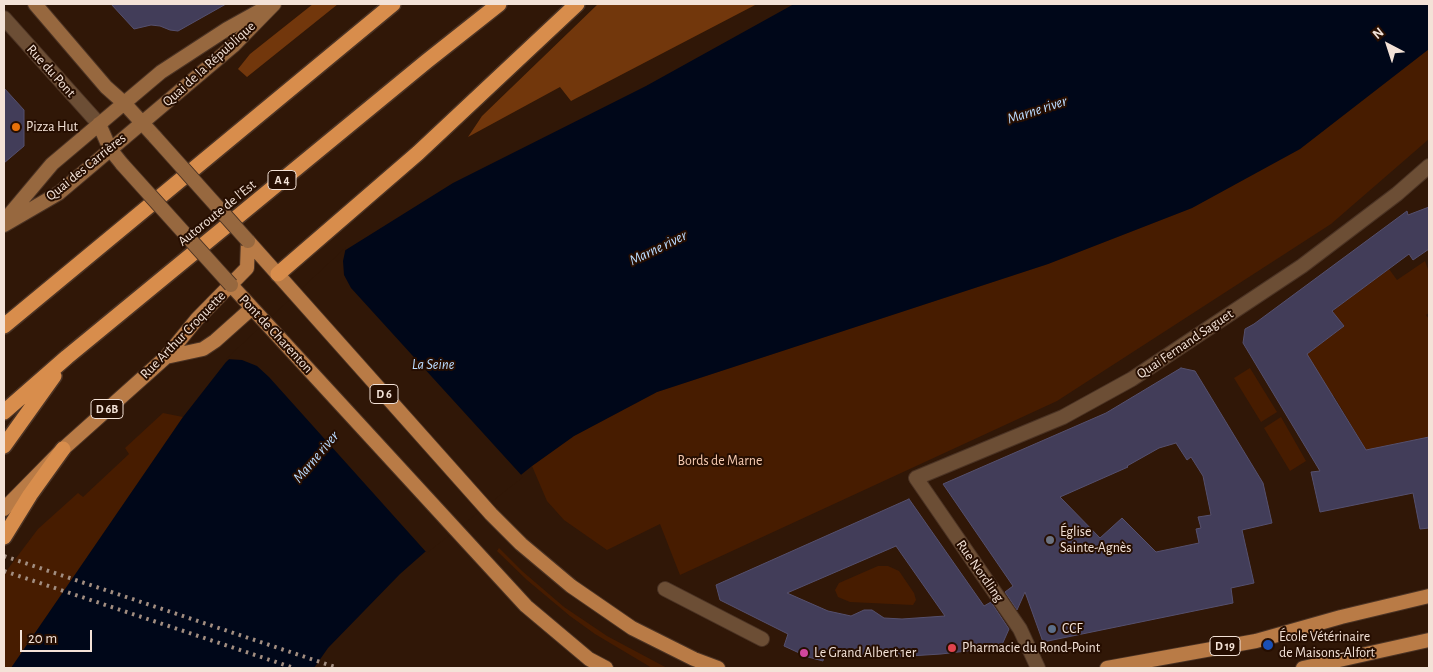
<!DOCTYPE html>
<meta charset="utf-8">
<style>
body{margin:0}
#map{position:relative;width:1433px;height:672px;overflow:hidden;background:#301707;font-family:"Alegreya Sans",sans-serif}
canvas{display:block}
.frame{position:absolute;inset:0;border:5px solid #f3e2d7;pointer-events:none}
.north{position:absolute;left:1363px;top:20px;width:50px;height:50px;-webkit-text-stroke:4px #260e01;paint-order:stroke;rotate:320deg;font-size:14px;font-weight:700;line-height:20px;text-align:center;color:#f3e2d7}
.north::after{content:'';display:block;margin:auto;width:18px;height:22px;background:#f3e2d7;clip-path:polygon(50% 0,100% 100%,50% 72%,0 100%)}
.scale{position:absolute;left:20px;top:630px;width:72px;height:22px;box-sizing:border-box;border:2px solid #f3e2d7;border-top:0;padding-left:6px;font-size:15px;line-height:18px;white-space:nowrap;color:#f3e2d7;-webkit-text-stroke:4px #260e01;paint-order:stroke}
</style>
<div id="map">
<canvas width="1433" height="672"></canvas>
<div class="frame"></div>
<div class="north">N</div>
<div class="scale">20 m</div>
</div>
<script>
const g = document.querySelector('canvas').getContext('2d');
g.lineJoin = 'round';
function fillPath(path, color) {
  g.fillStyle = color;
  g.fill(path, 'evenodd');
}
function poly(rows) {
  const path = new Path2D();
  for (const r of rows) {
    path.moveTo(r[0], r[1]);
    for (let i = 2; i < r.length; i += 2) path.lineTo(r[i], r[i + 1]);
  }
  return path;
}
function trace(path, color, width, dash) {
  g.strokeStyle = color;
  g.lineWidth = width;
  g.lineCap = dash ? 'butt' : 'round';
  g.setLineDash(dash || []);
  g.stroke(path);
}
function drawText(font, color, halo, rows, align = 'center') {
  g.font = font + ' "Alegreya Sans",sans-serif';
  g.lineWidth = 4;
  g.setLineDash([]);
  g.textBaseline = 'middle';
  g.strokeStyle = halo;
  g.fillStyle = color;
  for (const [text, x, y, turn = 0] of rows) {
    g.save();
    g.translate(x, y);
    g.rotate((+turn || 0) * Math.PI / 180);
    g.textAlign = isNaN(turn) ? turn : align;
    if (halo) g.strokeText(text, 0, 0);
    g.fillText(text, 0, 0);
    g.restore();
  }
}
const green = poly([
 [1429,49,1429,139,1331,224,1057,401,680,575,660,524,607,550,564,520,547,501,532,466,574,436,657,392,1048,264,1192,208,1300,149],
 [1425,261,1429,272,1429,313,1426,315,1429,319,1429,437,1366,450,1334,396,1328,400,1303,357,1343,327,1333,312,1336,308,1389,269,1397,280],
 [1250,368,1277,412,1261,422,1234,378],
 [163,413,183,417,11,668,4,668,4,574,38,529,78,493,83,497,129,454,125,448],
 [1281,417,1306,461,1290,471,1264,428],
 [499,548,522,571,564,607,607,636,667,668,652,668,595,634,570,616,527,580,497,551],
 [878,566,888,566,899,571,914,593,916,600,913,605,850,602,838,597,835,590,839,583]
]);
const forest = poly([
 [313,4,338,4,247,77,238,69,250,54],
 [598,4,757,4,571,101,560,87,468,137,482,116]
]);
const water = poly([
 [794,4,1429,4,1429,49,1300,149,1192,208,1048,264,657,392,574,436,532,466,425,552,400,574,328,648,314,668,11,668,183,417,226,362,344,251,453,183,646,86]
]);
const pier = poly([
 [346,247,343,261,344,275,351,288,523,477,427,553,269,377,257,366,242,360,226,359]
]);
const building = poly([
 [111,4,226,4,178,31,170,30,160,26,151,25,134,29,111,4],
 [4,88,24,110,24,146,4,163,4,88],
 [1429,207,1429,249,1413,260,1409,254,1332,311,1344,326,1307,354,1366,450,1429,437,1429,528,1420,529,1413,493,1320,512,1311,472,1320,471,1243,343,1245,329,1254,324,1407,211,1408,215,1429,207],
 [1181,368,1195,371,1263,483,1272,523,1242,530,1254,583,1231,588,1233,603,1043,642,1025,592,1017,610,1005,592,1013,586,943,484,1106,413,1181,368],
 [1176,443,1187,460,1191,457,1203,476,1211,515,1198,517,1201,528,1196,529,1199,543,1156,552,1122,518,1100,538,1060,497,1128,467,1127,466,1159,448,1176,443],
 [909,499,984,606,991,602,1009,629,1001,647,941,654,894,657,844,653,825,649,823,661,808,657,784,646,788,634,720,600,716,585,909,499],
 [896,546,945,616,902,619,884,618,872,610,864,610,851,616,828,611,787,593,896,546]
]);
const pedestrian = poly([
 [665,589,762,639],
 [1038,668,1020,629,916,478,1063,417,1132,379,1302,266,1397,194,1429,166]
]);
const minor = poly([
 [4,18,99,124]
]);
const secondary = poly([
 [35,4,106,87,124,103,155,137],
 [99,124,110,149,122,164],
 [5,220,52,164,161,72,227,29,263,9],
 [4,225,59,193,233,46,274,4]
]);
const primary = poly([
 [248,241,491,514,521,544,571,586,632,628,694,659,718,668],
 [231,285,526,606,589,659,606,668],
 [166,357,203,349,215,341,252,308],
 [4,509,63,449,166,357,197,319,247,268,248,241],
 [1107,668,1256,641,1341,617,1429,596],
 [1303,668,1429,640]
]);
const motorway = poly([
 [278,274,418,153,577,4],
 [4,326,393,4],
 [4,412,67,357,427,61,499,4],
 [4,446,54,376],
 [4,537,30,495,63,449]
]);
const rail = poly([
 [4,556,338,668],
 [4,571,294,668]
]);
const secondaryBridge = poly([
 [155,137,248,241],
 [122,164,231,285]
]);
const markers = [
 [16,127,5,"#e8710a"],
 [1050,540,5,"#6b7280"],
 [1052,629,5,"#5c6f8a"],
 [1268,645,6,"#1a4fb4"],
 [952,648,5,"#e0444e"],
 [804,653,5,"#d1479c"]
];
const shields = [
 [282,180,28],
 [384,394,28],
 [107,409,32],
 [1225,646,30]
];
const shieldNames = [
 ["A 4",282,180],
 ["D 6",384,394],
 ["D 6B",107,409],
 ["D 19",1225,646]
];
const streetNames = [
 ["Quai de la République",209,64,-42],
 ["Rue du Pont",51,71,48],
 ["Quai des Carrières",86,167,-39],
 ["Autoroute de l’Est",217,213,-39],
 ["Pont de Charenton",276,334,47],
 ["Rue Arthur Croquette",183,335,-46],
 ["Quai Fernand Saguet",1185,344,-34],
 ["Rue Nordling",980,571,55]
];
const poiNames = [
 ["Pizza Hut",26,127],
 ["Église",1060,532],
 ["Sainte-Agnès",1060,548],
 ["CCF",1062,629],
 ["École Vétérinaire",1279,637],
 ["de Maisons-Alfort",1279,653],
 ["Pharmacie du Rond-Point",962,648],
 ["Le Grand Albert 1er",814,653]
];
const parkNames = [
 ["Bords de Marne",720,461]
];
const waterNames = [
 ["Marne river",1037,110,-18],
 ["Marne river",658,248,-26],
 ["La Seine",433,364],
 ["Marne river",316,457,-50]
];
fillPath(green, '#471c00');
fillPath(forest, '#72370c');
fillPath(water, '#000719');
fillPath(pier, '#301707');
fillPath(building, '#423d59');
trace(building, '#55506e', 1);
trace(pedestrian, '#4b3324', 16);
trace(minor, '#4b3324', 16);
trace(secondary, '#4b3324', 16);
trace(primary, '#4b3324', 16);
trace(motorway, '#4b3324', 18);
trace(pedestrian, '#6c4e35', 14);
trace(minor, '#6c4e35', 14);
trace(secondary, '#97683f', 14);
trace(primary, '#b97b46', 14);
trace(motorway, '#d88d4c', 15);
trace(rail, '#a28e81', 4, [2.5, 5]);
trace(secondaryBridge, '#4b3324', 16, []);
trace(secondaryBridge, '#97683f', 14);
for (const [x, y, r, color] of markers) {
  const dot = new Path2D();
  dot.arc(x, y, r, 0, 2 * Math.PI);
  g.fillStyle = color;
  g.fill(dot);
  trace(dot, '#260e01', 2);
}
for (const [x, y, w] of shields) {
  const box = new Path2D();
  box.roundRect(x - w / 2, y - 9.5, w, 19, 4);
  g.fillStyle = '#260e01';
  g.fill(box);
  trace(box, '#f3e2d7', 1);
}
drawText('bold 12px', '#f3e2d7', null, shieldNames);
drawText('14px', '#f3e2d7', '#260e01', streetNames);
drawText('14px', '#f3e2d7', '#260e01', poiNames, 'left');
drawText('14px', '#f6cab0', '#260e01', parkNames);
drawText('italic 15px', '#badbff', '#260e01', waterNames);
</script>
